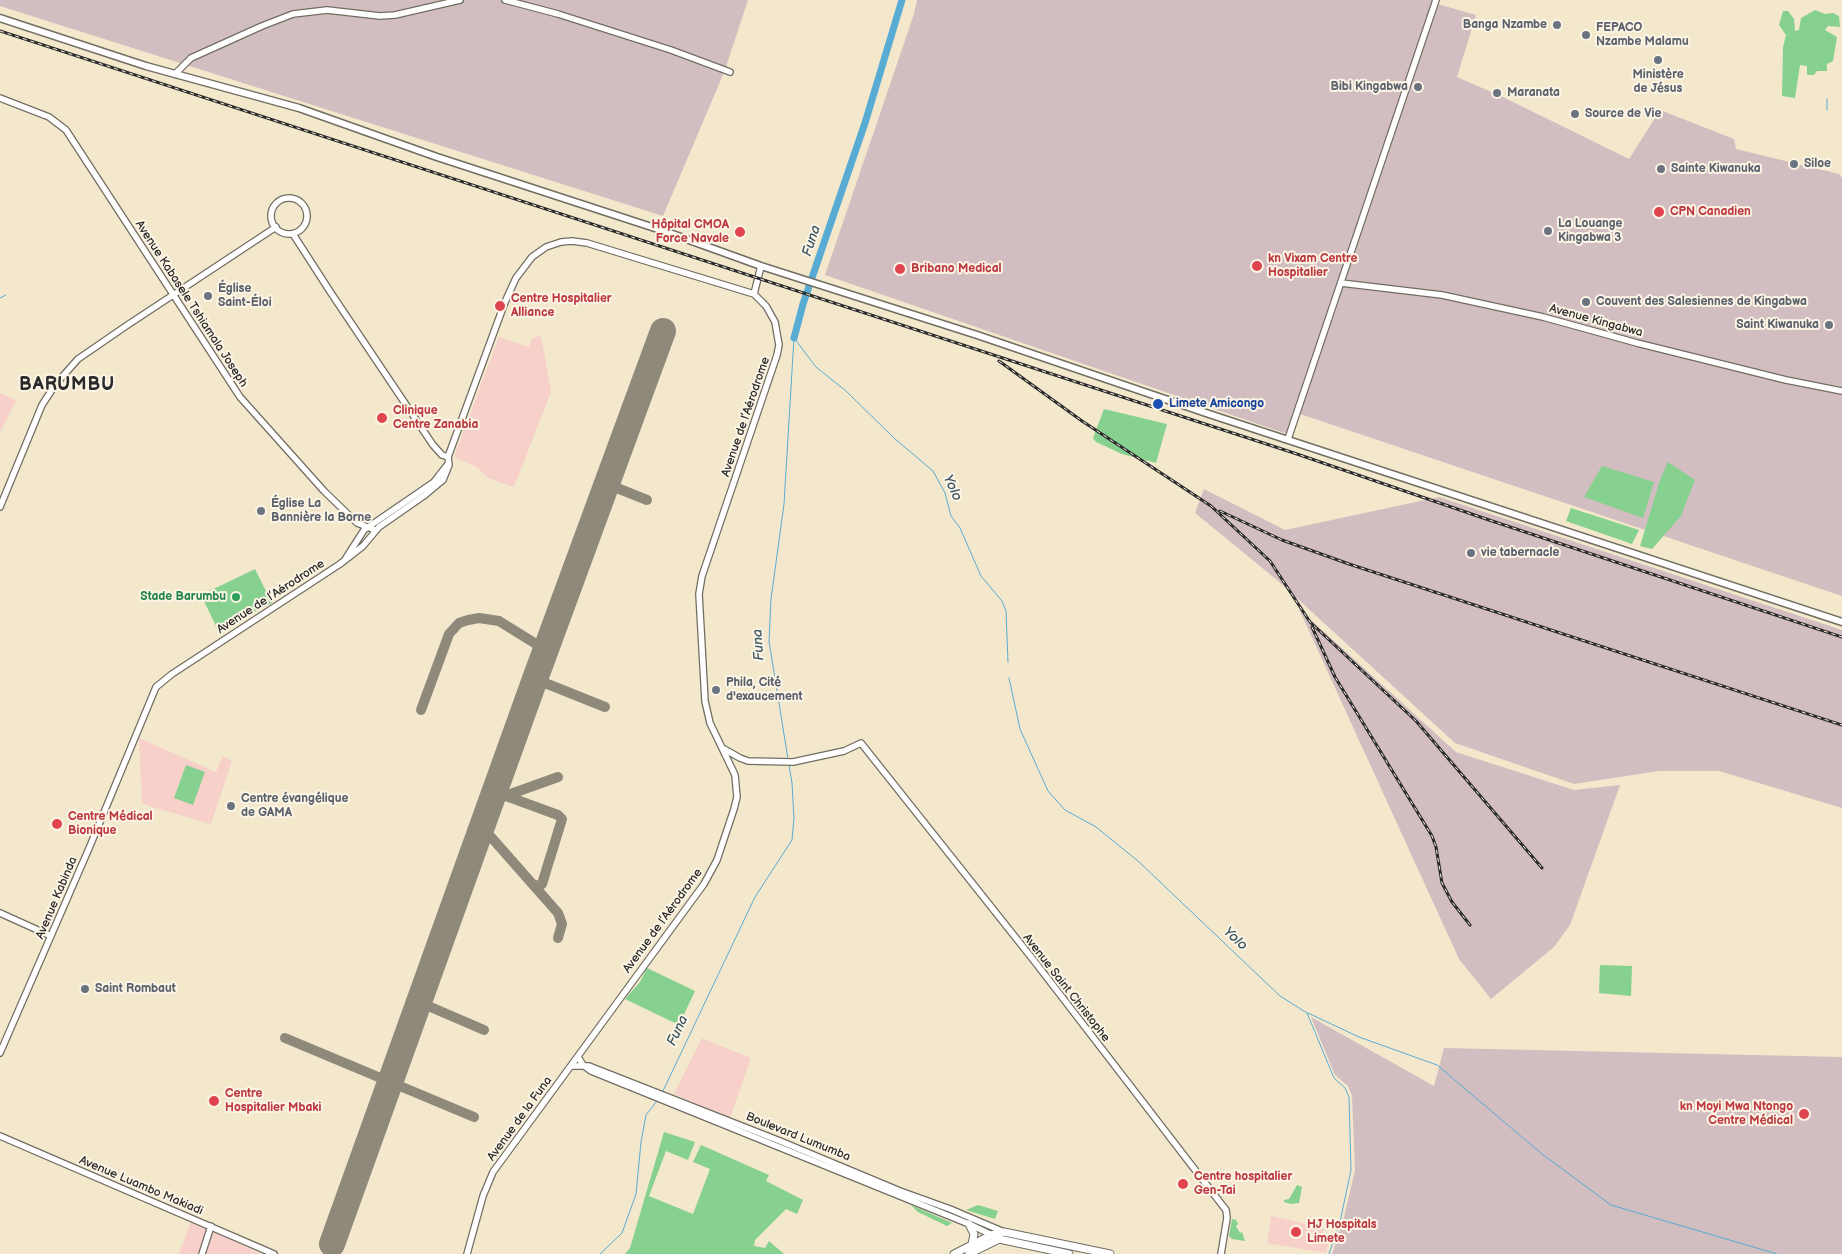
<!DOCTYPE html>
<meta charset="utf-8">
<style>
body{margin:0}
canvas{display:block;background:#f3e7cc}
</style>
<canvas width="1842" height="1254"></canvas>
<script>
const g = document.querySelector('canvas').getContext('2d');
g.lineJoin = 'round';
function fillPath(path, color) {
  g.fillStyle = color;
  g.fill(path, 'evenodd');
}
function poly(rows) {
  const path = new Path2D();
  for (const r of rows) {
    if (r.length === 3) {
      path.moveTo(r[0] + r[2], r[1]);
      path.arc(r[0], r[1], r[2], 0, 2 * Math.PI);
      continue;
    }
    path.moveTo(r[0], r[1]);
    for (let i = 2; i < r.length; i += 2) path.lineTo(r[i], r[i + 1]);
  }
  return path;
}
function trace(path, color, width, dash) {
  g.strokeStyle = color;
  g.lineWidth = width;
  g.lineCap = dash ? 'butt' : 'round';
  g.setLineDash(dash || []);
  g.stroke(path);
}
function drawText(font, color, halo, rows, align = 'center') {
  g.font = font + ' "Balsamiq Sans",sans-serif';
  g.lineWidth = 4;
  g.setLineDash([]);
  g.textBaseline = 'middle';
  g.strokeStyle = halo;
  g.fillStyle = color;
  for (const [text, x, y, turn = 0] of rows) {
    g.save();
    g.translate(x, y);
    g.rotate((+turn || 0) * Math.PI / 180);
    g.textAlign = isNaN(turn) ? turn : align;
    if (halo) g.strokeText(text, 0, 0);
    g.fillText(text, 0, 0);
    g.restore();
  }
}
const built = poly([
 [541,336,551,392,514,487,488,478,477,467,454,457,499,337,529,347,532,338],
 [0,393,16,400,0,432],
 [139,738,216,772,223,756,232,761,211,824,149,806,142,803],
 [702,1038,751,1058,730,1118,674,1094],
 [1271,1216,1324,1228,1323,1235,1330,1236,1326,1253,1267,1243],
 [191,1222,212,1231,261,1254,179,1254]
]);
const industrial = poly([
 [0,0,748,0,725,70,663,216,0,6],
 [917,0,1434,0,1434,3,1476,15,1457,77,1505,98,1629,159,1660,110,1734,139,1736,149,1839,174,1842,178,1842,596,1297,413,1290,435,825,275,914,14],
 [1204,489,1285,530,1439,497,1842,630,1842,808,1719,771,1659,771,1574,784,1455,743,1277,580,1195,513],
 [1299,609,1456,752,1574,790,1620,785,1570,925,1554,947,1491,999,1459,959],
 [1311,1017,1434,1086,1444,1048,1842,1057,1842,1254,1332,1254,1344,1217,1355,1170,1352,1096,1348,1086,1335,1075]
]);
const green = poly([
 [1815,10,1825,14,1833,13,1839,16,1840,27,1828,26,1825,30,1837,37,1833,61,1827,64,1827,71,1817,71,1814,75,1807,75,1807,66,1800,65,1795,98,1782,96,1783,47,1786,35,1779,25,1783,11,1788,11,1794,19,1795,31,1799,30,1801,18],
 [1104,409,1167,424,1156,463,1122,454,1096,442,1093,438],
 [1668,462,1695,480,1681,516,1652,549,1640,546,1660,480],
 [1602,466,1654,482,1643,518,1584,497],
 [1571,508,1639,530,1632,544,1566,521],
 [255,569,272,603,218,630,201,595],
 [186,765,205,772,193,805,174,798],
 [1600,965,1632,966,1631,996,1599,993],
 [647,968,695,991,679,1025,625,999,640,982],
 [664,1132,695,1142,688,1160,666,1151,649,1196,693,1214,710,1169,693,1162,701,1145,769,1175,766,1181,803,1200,797,1214,786,1209,755,1240,754,1246,765,1248,769,1241,784,1254,625,1254,630,1248],
 [1297,1185,1302,1187,1299,1203,1291,1204,1284,1202,1284,1200,1289,1199],
 [911,1205,952,1223,947,1226,918,1212],
 [978,1205,998,1211,995,1219,966,1210],
 [1232,1219,1236,1220,1238,1224,1236,1226,1240,1233,1242,1232,1245,1241,1232,1239,1229,1236]
]);
const stream = poly([
 [1827,110,1827,99],
 [0,298,6,295],
 [794,338,816,367,846,391,894,438,933,471,945,493,951,516,960,528,981,576,1002,601,1006,611,1008,662],
 [1009,678,1020,729,1048,791,1065,810,1096,827,1138,861,1280,996,1307,1013,1334,1078,1345,1088,1349,1097,1351,1170,1340,1222,1329,1254],
 [788,759,769,641,771,599,784,504,794,338],
 [1308,1013,1359,1037,1437,1065,1542,1154,1611,1205,1777,1254],
 [663,1091,755,897,792,840,794,818,792,783,789,765],
 [600,1254,622,1233,636,1194,641,1142,646,1115,657,1101]
]);
const river = poly([
 [794,338,803,304,865,123,902,0]
]);
const taxiway = poly([
 [607,484,647,500],
 [535,679,605,707],
 [421,710,449,634,459,623,468,620,479,618,499,621,536,644,546,649],
 [495,792,558,815,562,819,542,884,537,886,533,884],
 [505,796,558,777],
 [480,832,491,837,558,913,562,924,558,938],
 [419,1002,484,1030],
 [285,1038,474,1117]
]);
const runway = poly([
 [332,1244,535,679,663,331]
]);
const secondary = poly([
 [505,0,558,14,671,50,730,72],
 [175,74,191,58,262,26,293,14,327,10,380,16,395,15,460,0],
 [0,98,49,117,66,130,240,397,324,491,357,523,375,530],
 [289,216,18],
 [293,234,331,293,433,445,442,455,448,457],
 [1341,283,1442,295,1543,317,1637,343,1786,380,1842,391],
 [754,294,761,266],
 [1288,439,1436,0],
 [0,507,42,405,55,385,78,359,126,326,276,227],
 [346,558,364,530,434,482,448,464],
 [724,749,740,758,748,761,793,762,844,751,861,743,1035,962,1226,1210,1227,1218,1221,1254],
 [0,913,51,936],
 [0,1053,90,846,156,687,172,674,340,564,363,546,379,527,425,495,443,480,449,465,448,457,505,302,516,278,532,257,546,247,561,242,572,241,587,243,754,294,766,306,775,322,779,345,777,355,702,576,699,594,705,701,710,723,735,775,737,797,734,809,717,860,704,884,493,1172,483,1196,467,1254],
 [578,1057,583,1065,591,1071,969,1224,994,1236],
 [571,1066,589,1066,780,1141,900,1191,950,1209,1004,1232],
 [0,1136,274,1254],
 [202,1254,211,1226]
]);
const primary = poly([
 [0,18,146,66,299,108,437,157,664,231,761,266,977,335,1209,414,1842,622]
]);
const highway = poly([
 [969,1224,974,1234,972,1244],
 [954,1254,991,1235,1004,1232,1110,1254],
 [969,1254,999,1239,1069,1254]
]);
const rail = poly([
 [0,31,1294,453,1489,520,1842,637],
 [999,361,1082,421,1211,506,1270,561,1310,622,1416,721,1542,868],
 [1220,511,1282,540,1349,564,1842,725],
 [1312,627,1335,677,1432,836,1436,847,1442,883,1452,902,1470,925]
]);
const markers = [
 [1557,25,5,"#6b7280"],
 [1586,35,5,"#6b7280"],
 [1658,60,5,"#6b7280"],
 [1418,87,5,"#6b7280"],
 [1497,93,5,"#6b7280"],
 [1575,114,5,"#6b7280"],
 [1794,164,5,"#6b7280"],
 [1661,169,5,"#6b7280"],
 [1659,212,6,"#e0444e"],
 [1548,231,5,"#6b7280"],
 [740,232,6,"#e0444e"],
 [1257,266,6,"#e0444e"],
 [900,269,6,"#e0444e"],
 [208,296,5,"#6b7280"],
 [1586,302,5,"#6b7280"],
 [500,306,6,"#e0444e"],
 [1829,325,5,"#6b7280"],
 [1158,404,6,"#1a4fb4"],
 [382,418,6,"#e0444e"],
 [261,511,5,"#6b7280"],
 [1471,553,5,"#6b7280"],
 [236,597,5,"#2e9e5b"],
 [716,690,5,"#6b7280"],
 [231,806,5,"#6b7280"],
 [57,824,6,"#e0444e"],
 [85,989,5,"#6b7280"],
 [214,1101,6,"#e0444e"],
 [1804,1114,6,"#e0444e"],
 [1183,1184,6,"#e0444e"],
 [1296,1232,6,"#e0444e"]
];
const worshipNames = [
 ["Banga Nzambe",1547,25,"right"],
 ["FEPACO",1596,28],
 ["Nzambe Malamu",1596,42],
 ["Ministère",1658,75,"center"],
 ["de Jésus",1658,89,"center"],
 ["Bibi Kingabwa",1408,87,"right"],
 ["Maranata",1507,93],
 ["Source de Vie",1585,114],
 ["Siloe",1804,164],
 ["Sainte Kiwanuka",1671,169],
 ["La Louange",1558,224],
 ["Kingabwa 3",1558,238],
 ["Église",218,289],
 ["Saint-Éloi",218,303],
 ["Couvent des Salesiennes de Kingabwa",1596,302],
 ["Saint Kiwanuka",1819,325,"right"],
 ["Église La",271,504],
 ["Bannière la Borne",271,518],
 ["vie tabernacle",1481,553],
 ["Phila, Cité",726,683],
 ["d'exaucement",726,697],
 ["Centre évangélique",241,799],
 ["de GAMA",241,813],
 ["Saint Rombaut",95,989]
];
const healthNames = [
 ["CPN Canadien",1670,212],
 ["Hôpital CMOA",729,225,"right"],
 ["Force Navale",729,239,"right"],
 ["kn Vixam Centre",1268,259],
 ["Hospitalier",1268,273],
 ["Bribano Medical",911,269],
 ["Centre Hospitalier",511,299],
 ["Alliance",511,313],
 ["Clinique",393,411],
 ["Centre Zanabia",393,425],
 ["Centre Médical",68,817],
 ["Bionique",68,831],
 ["Centre",225,1094],
 ["Hospitalier Mbaki",225,1108],
 ["kn Moyi Mwa Ntongo",1793,1107,"right"],
 ["Centre Médical",1793,1121,"right"],
 ["Centre hospitalier",1194,1177],
 ["Gen-Tai",1194,1191],
 ["HJ Hospitals",1307,1225],
 ["Limete",1307,1239]
];
const streetNames = [
 ["Avenue Kabasele Tshiamala Joseph",191,304,57],
 ["Avenue Kingabwa",1596,321,15],
 ["Avenue de l’Aérodrome",746,417,-71],
 ["Avenue de l’Aérodrome",271,597,-33],
 ["Avenue Kabinda",57,898,-67],
 ["Avenue de l’Aérodrome",663,921,-54],
 ["Avenue Saint Christophe",1066,988,52],
 ["Avenue de la Funa",520,1119,-54],
 ["Boulevard Lumumba",798,1137,22],
 ["Avenue Luambo Makiadi",141,1186,23]
];
const transitNames = [
 ["Limete Amicongo",1169,404]
];
const leisureNames = [
 ["Stade Barumbu",226,597]
];
const waterNames = [
 ["Funa",812,241,-72],
 ["Yolo",952,488,65],
 ["Funa",759,645,-94],
 ["Yolo",1235,939,43],
 ["Funa",678,1031,-65]
];
const districtNames = [
 ["BARUMBU",67,385]
];
fillPath(built, '#f7d0c9');
fillPath(industrial, '#d2bec1');
fillPath(green, '#86d18f');
trace(stream, '#58acd4', 1);
trace(river, '#58acd4', 7);
trace(taxiway, '#8f897c', 10);
trace(runway, '#8f897c', 26);
trace(secondary, '#716d63', 8);
trace(primary, '#716d63', 9);
trace(highway, '#716d63', 9);
trace(secondary, '#fff', 5.5);
trace(primary, '#fff', 6);
trace(highway, '#fff', 7);
trace(rail, '#2b2b2b', 3);
trace(rail, '#fcf5e5', 1, [4]);
for (const [x, y, r, color] of markers) {
  const dot = new Path2D();
  dot.arc(x, y, r, 0, 2 * Math.PI);
  g.fillStyle = color;
  g.fill(dot);
  trace(dot, '#fcf5e5', 2);
}
drawText('bold 12px', '#5b616d', '#fcf5e5', worshipNames, 'left');
drawText('bold 12px', '#be3a42', '#fcf5e5', healthNames, 'left');
drawText('12px', '#2b2b2b', '#fcf5e5', streetNames);
drawText('bold 12px', '#164399', '#fcf5e5', transitNames, 'left');
drawText('bold 12px', '#27864d', '#fcf5e5', leisureNames, 'right');
drawText('italic 14px', '#3b5866', '#fcf5e5', waterNames);
g.letterSpacing = '1px';
drawText('bold 18px', '#2b2b2b', '#fcf5e5', districtNames);
g.letterSpacing = '0px';
</script>
